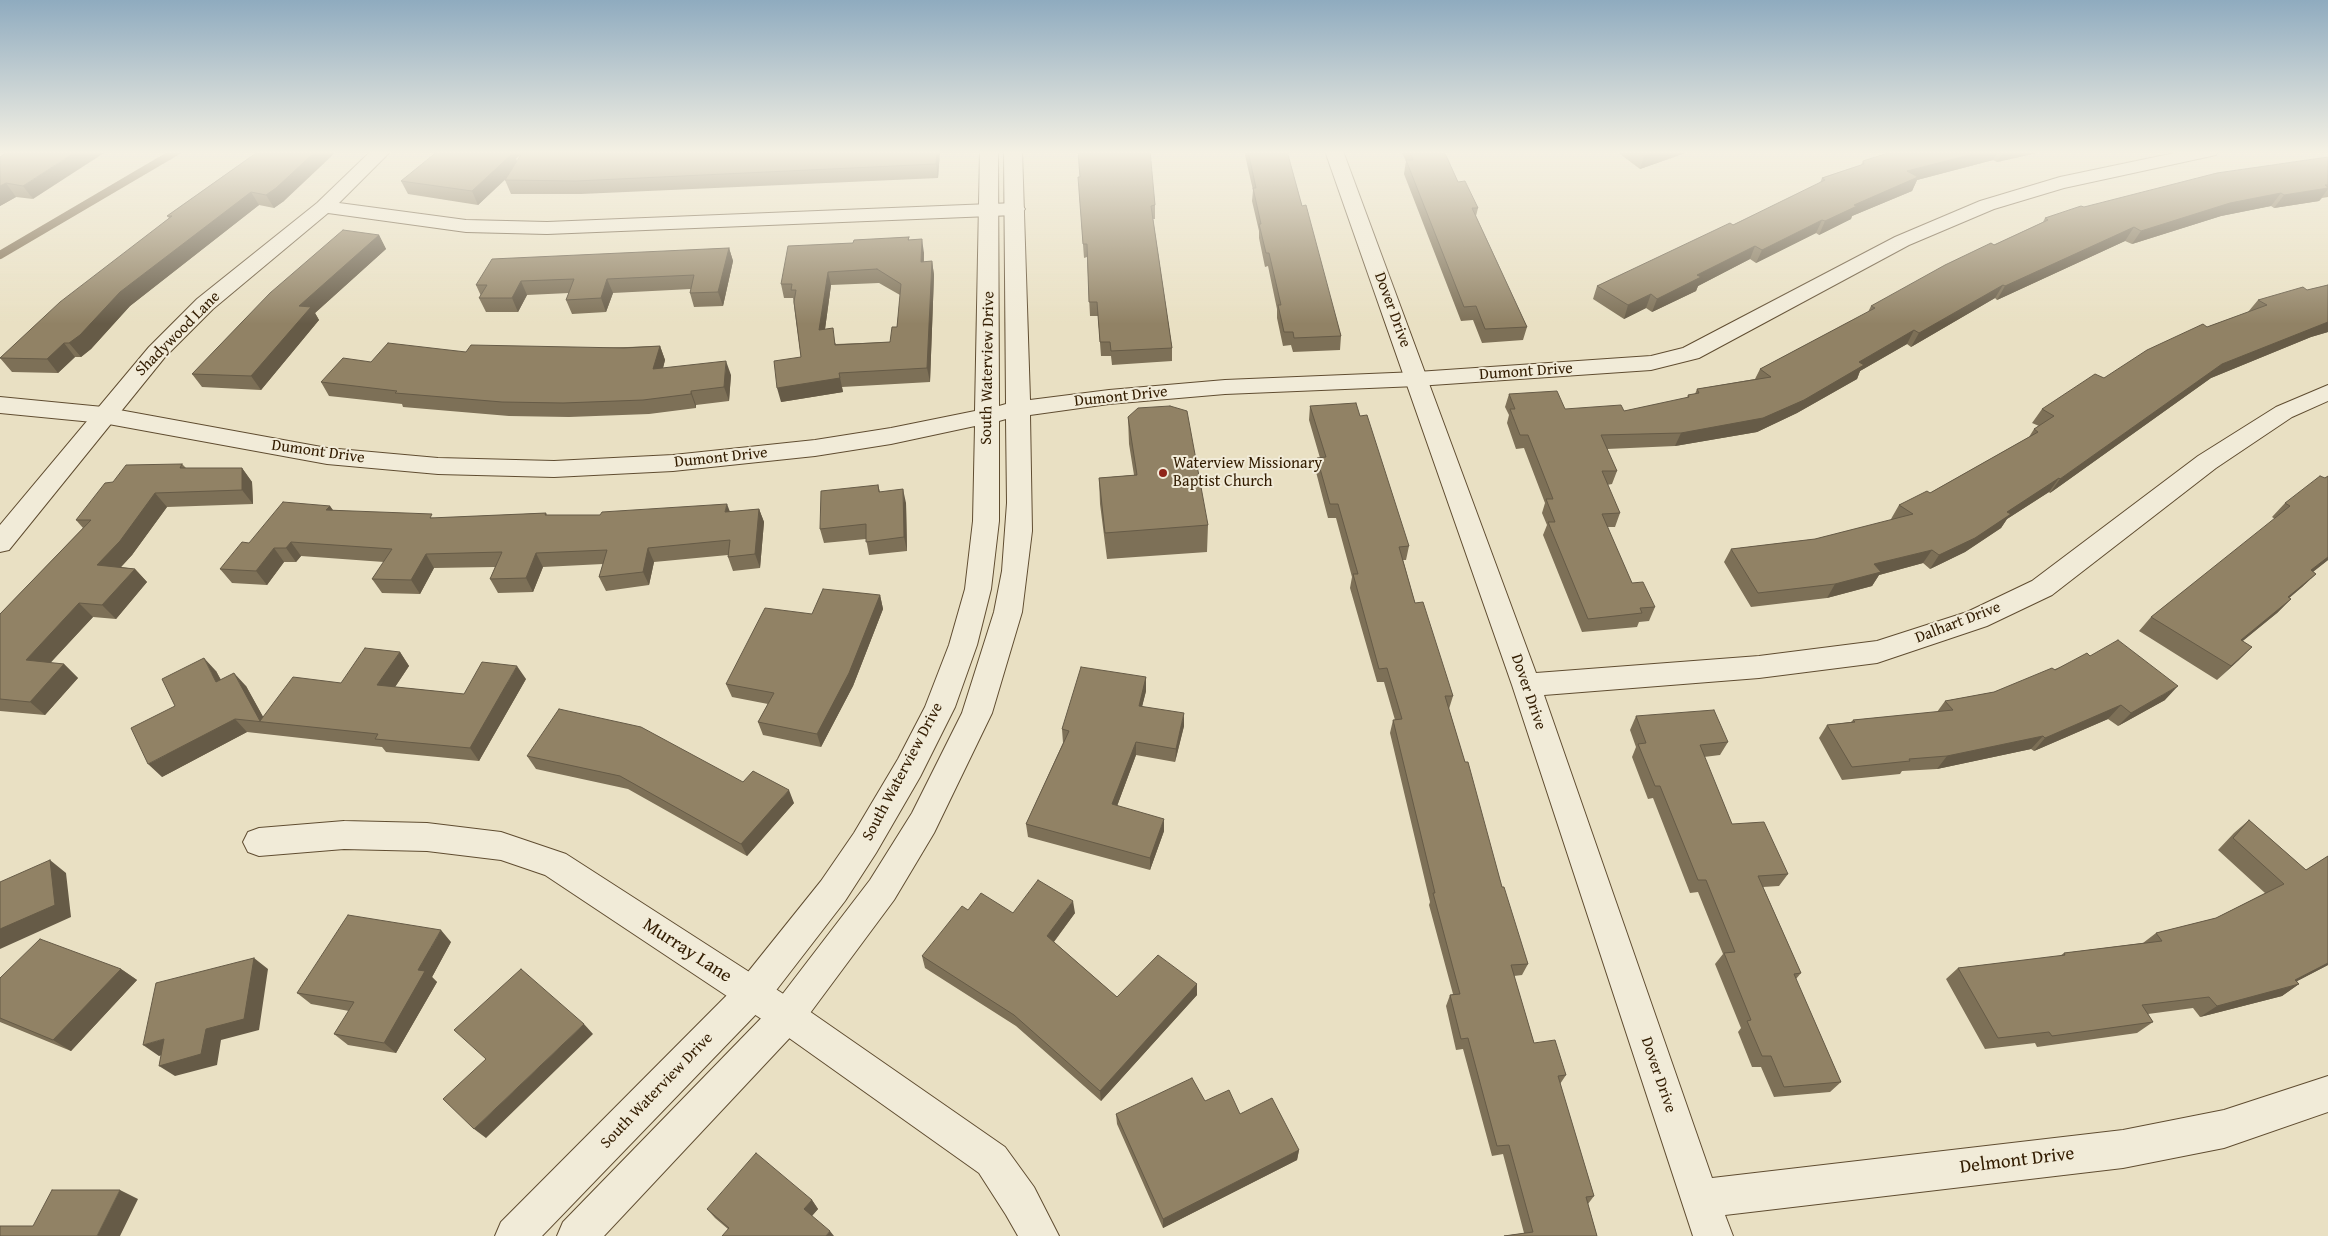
<!DOCTYPE html>
<style>
body{margin:0}
canvas{display:block;background:#e9e0c3}
</style>
<canvas width="2328" height="1236"></canvas>
<script>
const g = document.querySelector('canvas').getContext('2d');
g.lineJoin = 'round';
function poly(rows) {
  const path = new Path2D();
  for (const r of rows) {
    path.moveTo(r[0], r[1]);
    for (let i = 2; i < r.length; i += 2) path.lineTo(r[i], r[i + 1]);
  }
  return path;
}
function trace(path, color, width, dash) {
  g.strokeStyle = color;
  g.lineWidth = width;
  g.lineCap = dash ? 'butt' : 'round';
  g.setLineDash(dash || []);
  g.stroke(path);
}
function fillPath(path, color) {
  g.fillStyle = color;
  g.fill(path, 'evenodd');
}
function drawText(font, color, halo, rows, align = 'center') {
  g.font = font + ' "Gentium Book Plus",serif';
  g.lineWidth = 4;
  g.setLineDash([]);
  g.textBaseline = 'middle';
  g.strokeStyle = halo;
  g.fillStyle = color;
  for (const [text, x, y, turn = 0] of rows) {
    g.save();
    g.translate(x, y);
    g.rotate((+turn || 0) * Math.PI / 180);
    g.textAlign = isNaN(turn) ? turn : align;
    if (halo) g.strokeText(text, 0, 0);
    g.fillText(text, 0, 0);
    g.restore();
  }
}
const stream = poly([
 [0,255,177,151]
]);
const minor = poly([
 [371,151,391,151,339,203,466,220,547,222,1015,203,1022,205,1025,209,1022,213,1015,215,547,234,466,232,328,213,213,309,165,357,9,550,0,552,0,525,149,347,197,299,317,203,371,151],
 [1325,151,1343,151,1536,673,1759,656,1877,641,1967,612,2032,581,2198,456,2276,407,2328,385,2328,401,2292,417,2216,468,2052,595,1987,626,1877,663,1759,678,1544,695,1712,1178,2123,1130,2224,1110,2328,1076,2328,1112,2224,1148,2123,1168,1725,1215,1733,1236,1693,1236,1512,685,1325,151],
 [344,821,427,823,501,832,566,854,799,1004,1005,1147,1034,1187,1059,1236,1018,1236,1006,1215,979,1173,775,1028,545,875,501,860,427,851,344,849,259,856,248,852,243,842,248,832,259,828,344,821]
]);
const tertiary = poly([
 [980,151,998,151,999,406,1006,404,1004,151,1022,151,1030,400,1109,390,1225,380,1417,372,1651,356,1683,348,1895,237,1980,201,2060,177,2184,151,2218,151,2216,155,2064,188,1994,209,1909,245,1699,358,1651,370,1417,386,1225,394,1109,404,1030,415,1032,531,1022,612,992,713,934,833,894,900,799,1028,604,1236,557,1236,563,1222,775,1004,870,880,912,813,962,713,994,612,1002,571,1007,503,1006,419,999,421,999,521,991,589,977,645,955,707,920,777,876,853,845,901,764,1006,542,1236,495,1236,501,1222,740,982,821,881,854,833,898,759,925,707,949,645,965,589,973,521,975,426,891,444,815,456,673,471,554,477,438,474,327,464,103,423,0,413,0,397,103,407,327,448,438,458,554,461,673,455,815,440,891,428,975,411,980,151]
]);
const wall = poly([
 [8,151,33,199,16,197,0,206,0,157],
 [259,151,284,201,274,208,259,205,130,306,91,349,81,357,75,357,58,373,12,372,0,358,169,218,167,216],
 [940,151,938,178,581,194,511,194,505,180,507,178,478,205,408,194,401,181,516,159,517,161,590,153],
 [1244,151,1287,151,1302,206,1341,336,1340,350,1293,352,1291,345,1283,346,1277,318,1277,309,1268,266,1265,267,1259,238,1259,231,1252,201,1253,190],
 [1401,151,1444,151,1458,182,1478,208,1476,216,1527,327,1523,340,1482,343,1473,320,1461,321,1404,174,1406,161],
 [1616,151,1691,151,1640,169],
 [1894,151,2046,151,1997,162,1993,160,1917,180,1912,191,1852,216,1851,219,1819,235,1816,233,1756,263,1750,259,1698,286,1696,291,1652,312,1646,308,1624,319,1593,299,1597,286,1733,225,1820,183,1822,178,1861,165,1863,161],
 [2328,157,2328,197,2322,198,2319,201,2274,208,2271,206,2221,216,2132,244,2125,241,1997,300,1995,298,1911,347,1907,344,1860,371,1857,379,1797,413,1757,432,1675,446,1607,449,1617,471,1612,484,1607,485,1620,513,1615,527,1607,527,1632,583,1655,607,1649,621,1639,622,1637,627,1582,632,1543,535,1547,525,1542,513,1545,503,1524,448,1516,449,1507,423,1509,415,1505,407,1509,394,1565,409,1624,411,1687,398,1688,395,1695,394,1697,389,1755,379,1760,369,1868,312,1871,306,1994,245,2043,222,2045,218,2084,207],
 [1079,177,1155,205,1155,219,1153,219,1172,348,1172,361,1112,365,1111,356,1101,356,1098,316,1090,316,1087,257,1084,258,1079,190],
 [379,235,386,249,315,313,319,320,261,390,202,387,192,374],
 [909,237,909,240,924,253,924,262,932,261,934,275,930,382,842,387,843,392,781,402,801,357,793,298,784,298,781,284,853,243],
 [879,283,900,295,897,327,890,342,836,344,825,329,831,285],
 [729,248,733,261,723,306,694,307,690,293,691,289,613,293,606,312,572,314,566,300,569,293,527,295,518,312,486,312,479,298,481,296,476,285],
 [2328,285,2328,332,2311,337,2211,378,2050,493,2049,492,2007,519,2001,528,1965,552,1930,569,1923,563,1879,575,1872,586,1827,598,1751,607,1724,562,1731,549,1815,539,1892,520,1891,519,1899,505,1930,493,2029,437,2034,429,2039,426,2032,423,2042,409,2207,327,2248,312,2258,300,2307,290],
 [660,346,665,360,663,368,731,375,729,401,696,405,696,408,649,414,569,417,509,416,403,407,402,404,329,396,321,382,371,362,466,352],
 [1310,406,1360,416,1409,546,1406,560,1403,560,1415,603,1453,696,1449,709,1502,887,1528,964,1522,975,1514,976,1534,1043,1566,1075,1560,1084,1594,1196,1588,1204,1597,1236,1503,1236,1524,1233,1503,1154,1492,1156,1463,1049,1456,1050,1446,1006,1450,995,1453,994,1429,905,1430,902,1390,733,1393,720,1395,720,1384,682,1377,682,1350,588,1352,577,1336,518,1328,518,1316,472,1317,458,1320,458,1309,420],
 [1128,417,1208,525,1207,552,1107,559,1100,504,1099,478,1134,475,1129,444],
 [182,464,186,468,242,468,252,482,253,504,167,507,132,555,121,567,135,569,147,582,116,619,93,617,50,663,64,664,78,678,45,715,0,711,0,614,83,528,76,520,113,482],
 [2328,476,2328,560,2313,572,2316,574,2302,587,2289,598,2291,599,2277,613,2242,641,2252,647,2217,680,2139,631,2151,617,2275,519,2272,517,2285,503],
 [878,485,880,492,906,503,907,551,869,555,866,539,824,543,820,529],
 [330,506,333,510,435,518,546,513,547,515,600,515,730,512,759,509,764,522,760,568,733,571,728,557,728,555,654,562,649,585,606,591,599,577,603,564,543,567,533,592,498,593,490,579,495,567,434,568,420,594,382,593,372,579,384,562,301,556,296,562,284,562,267,585,232,583,220,569,249,543],
 [880,595,883,609,853,686,821,747,763,735,758,722,768,704,732,697,726,684,812,614],
 [400,652,409,666,395,687,464,694,526,679,479,761,386,752,382,747,247,732,162,777,175,706,216,671,221,680,246,686,263,717,341,683],
 [2090,656,2165,700,2118,726,2108,719,2034,751,2031,749,1937,769,1902,771,1900,774,1842,780,1819,738,1827,725,1851,722,1853,720,1937,712,1945,701,1994,692],
 [1146,677,1146,691,1142,706,1184,726,1175,762,1136,755,1117,806,1164,831,1150,870,1028,837,1026,824,1063,743,1062,729],
 [1636,716,1728,742,1720,755,1704,757,1732,824,1788,874,1779,886,1763,887,1801,973,1796,979,1841,1082,1830,1092,1774,1097,1761,1067,1752,1067,1738,1032,1741,1028,1715,964,1723,954,1698,892,1690,893,1653,798,1648,799,1632,757,1636,747,1630,730],
 [527,756,743,782,794,803,747,856,628,789,536,769],
 [2249,820,2306,870,2328,856,2328,965,2297,981,2299,984,2282,996,2200,1017,2193,1008,2148,1014,2153,1022,2137,1033,2037,1047,2035,1043,1985,1049,1946,979,1958,968,2060,956,2064,953,2143,943,2156,933,2216,918,2265,893,2218,850,2234,833],
 [1013,913,1075,913,1054,942,1117,997,1197,984,1197,995,1101,1101,1016,1026,925,968,922,956],
 [451,942,432,977,437,982,396,1053,348,1045,334,1034,349,1011,311,1004,297,993],
 [121,969,137,980,71,1051,0,1022,0,978],
 [1116,1114,1240,1114,1299,1150,1297,1160,1163,1228,1117,1124],
 [812,1200,818,1209,812,1216,728,1229,715,1218,707,1209]
]);
const shadedWall = poly([
 [77,151,107,151,33,199,23,186],
 [316,151,337,151,284,201,274,208,266,195],
 [505,151,524,151,516,159,519,166,478,205,472,191],
 [937,151,940,151,938,178,936,164],
 [1659,151,1691,151,1640,169,1644,156],
 [1985,151,1998,151,1993,160,1917,180,1912,191,1852,216,1851,219,1819,235,1825,221,1854,205,1907,171],
 [2004,151,2046,151,1997,162],
 [6,183,16,197,0,206,0,186],
 [2328,188,2328,189,2319,201,2274,208,2284,195],
 [251,192,259,205,130,306,91,349,81,357,69,343,120,292],
 [2281,193,2271,206,2221,216,2132,244,2141,231,2230,203],
 [1822,220,1816,233,1756,263,1762,250],
 [2134,227,2125,241,1997,300,2005,286],
 [379,235,386,249,315,313,319,320,261,390,251,376,299,306],
 [922,239,924,253,923,275,921,262],
 [1755,246,1750,259,1698,286,1696,291,1652,312,1657,299,1697,275],
 [729,248,733,261,723,306,718,292],
 [932,261,934,275,930,382,927,368],
 [828,272,831,285,823,344,819,330],
 [607,279,613,293,606,312,601,298],
 [521,281,527,295,518,312,512,298],
 [2003,285,1995,298,1911,347,1919,333],
 [1651,294,1646,308,1624,319,1628,305],
 [2328,322,2328,332,2311,337,2211,378,2050,493,2060,479,2222,364],
 [1914,330,1907,344,1860,371,1857,379,1797,413,1757,432,1675,446,1681,433,1859,362],
 [64,343,75,357,58,373,47,359],
 [660,346,665,360,659,383,653,369],
 [726,361,731,375,729,401,724,387],
 [839,373,843,392,781,402,777,388],
 [691,391,696,405,696,408,691,394],
 [242,468,252,482,253,504,242,490],
 [2059,478,2049,492,2007,519,2001,528,1965,552,1930,569,1939,555],
 [903,489,906,503,907,551,904,537],
 [155,493,167,507,132,555,110,579,97,565],
 [727,504,732,517,725,512],
 [330,506,339,520,326,510],
 [759,509,764,522,760,568,755,554],
 [291,542,301,556,296,562,286,548],
 [274,548,284,562,267,585,256,571],
 [648,548,654,562,649,585,643,572],
 [1932,550,1923,563,1879,575,1872,586,1827,598,1835,584,1874,564],
 [536,553,543,567,533,592,526,578],
 [426,554,434,568,420,594,411,580],
 [2328,557,2328,560,2297,584,2311,570],
 [135,569,147,582,116,619,102,605],
 [2316,574,2302,587,2274,611,2288,597],
 [880,595,883,609,853,686,821,747,817,734],
 [2291,599,2277,613,2227,654,2241,640],
 [79,603,93,617,41,673,26,660],
 [2252,647,2238,661,2217,680,2231,666],
 [400,652,409,666,387,699,377,685],
 [204,658,216,671,229,695,216,682],
 [64,664,78,678,45,715,30,702],
 [517,666,526,679,479,761,470,748],
 [234,673,246,686,266,722,260,721],
 [1146,677,1146,691,1139,719,1139,706],
 [2178,686,2165,700,2118,726,2131,713],
 [2121,705,2108,719,2034,751,2045,738],
 [1184,713,1184,726,1175,762,1176,749],
 [235,719,247,732,162,777,148,764],
 [2043,736,2031,749,1937,769,1947,756],
 [1136,742,1136,755,1113,817,1112,804],
 [789,790,794,803,747,856,741,844],
 [1164,819,1164,831,1150,870,1150,858],
 [50,860,66,873,71,917,0,949,0,929],
 [1073,901,1075,913,1049,948,1047,936],
 [441,930,451,942,432,977,437,982,396,1053,384,1043,418,970],
 [254,958,268,969,259,1030,221,1040,217,1065,175,1076,159,1066,206,1029],
 [2328,963,2328,965,2282,989,2299,984,2282,996,2200,1017,2217,1006,2295,980],
 [121,969,137,980,71,1051,53,1040],
 [1197,984,1197,995,1101,1101,1100,1091],
 [584,1024,593,1034,486,1138,474,1129],
 [164,1039,180,1050,159,1056,143,1045],
 [1299,1150,1297,1160,1163,1228,1163,1219],
 [120,1190,138,1199,120,1236,97,1236],
 [812,1200,818,1209,810,1218,804,1209],
 [830,1231,834,1236,826,1236]
]);
const building = poly([
 [8,151,77,151,23,186,6,183,0,186,0,157,8,151],
 [259,151,316,151,276,188,266,195,251,192,120,292,80,335,69,343,64,343,47,359,0,358,60,302,172,216,167,216,259,151],
 [438,151,505,151,503,153,513,153,472,191,401,181,438,151],
 [591,151,937,151,936,164,576,181,505,180,522,153,590,153,591,151],
 [1078,151,1150,151,1155,205,1151,206,1172,348,1111,351,1110,342,1100,342,1097,302,1089,302,1087,244,1083,244,1078,177,1080,177,1078,151],
 [1248,151,1287,151,1302,206,1306,205,1341,336,1294,338,1293,332,1284,332,1278,305,1281,305,1269,253,1266,253,1259,224,1261,224,1253,188,1256,188,1248,151],
 [1409,151,1444,151,1458,182,1465,181,1478,208,1472,208,1527,327,1485,329,1476,306,1464,307,1406,160,1413,160,1409,151],
 [1637,151,1659,151,1644,156,1637,151],
 [1894,151,1985,151,1907,171,1918,177,1854,205,1857,206,1825,221,1822,220,1762,250,1755,246,1697,275,1701,277,1657,299,1651,294,1628,305,1597,286,1730,223,1733,225,1825,180,1822,178,1864,164,1863,161,1894,151],
 [2328,157,2328,185,2325,185,2328,187,2328,188,2284,195,2281,193,2230,203,2141,231,2134,227,2005,286,2003,285,1919,333,1914,330,1859,362,1864,365,1804,400,1763,418,1681,433,1601,435,1617,471,1602,471,1620,513,1602,514,1632,583,1643,582,1655,607,1640,608,1642,613,1588,619,1548,522,1555,522,1546,499,1553,499,1528,435,1520,435,1510,409,1515,409,1509,394,1557,391,1565,409,1621,405,1624,411,1689,397,1688,395,1699,393,1697,389,1771,377,1760,369,1875,308,1871,306,1945,265,1991,243,1994,245,2048,220,2045,218,2081,206,2084,207,2217,173,2328,157],
 [343,230,379,235,299,306,311,307,251,376,192,374,270,293,343,230],
 [909,237,908,240,922,239,921,262,932,261,927,368,839,373,840,378,777,388,774,361,801,357,794,302,796,290,791,290,792,284,781,284,788,246,853,243,854,240,909,237],
 [877,269,901,284,897,327,892,327,890,342,835,345,833,328,819,330,828,272,877,269],
 [729,248,718,292,690,293,694,275,607,279,601,298,566,300,574,279,521,281,512,298,479,298,487,285,476,285,492,259,729,248],
 [2328,285,2328,322,2222,364,2060,479,2059,478,2007,512,2011,514,1975,538,1939,555,1932,550,1874,564,1881,572,1835,584,1758,593,1731,549,1815,539,1913,514,1899,505,1927,491,1930,493,2038,432,2034,429,2054,416,2042,409,2095,374,2104,378,2147,350,2203,324,2207,327,2267,305,2258,300,2303,287,2307,290,2328,285],
 [388,343,466,352,471,345,624,348,660,346,653,369,726,361,724,387,691,391,691,394,643,400,563,403,502,402,395,393,397,391,321,382,343,358,371,362,388,343],
 [1356,403,1360,416,1367,415,1409,546,1399,547,1415,603,1423,602,1453,696,1445,696,1465,762,1468,762,1502,887,1504,887,1528,964,1511,965,1534,1043,1555,1040,1566,1075,1558,1076,1594,1196,1586,1197,1597,1236,1504,1236,1533,1232,1509,1145,1497,1146,1468,1038,1461,1039,1450,995,1460,994,1433,893,1435,893,1393,720,1402,719,1387,668,1379,669,1353,574,1358,574,1338,504,1330,504,1317,458,1326,457,1310,406,1356,403],
 [1170,406,1187,411,1208,525,1105,533,1099,478,1137,475,1128,417,1138,408,1170,406],
 [182,464,180,468,242,468,242,490,155,493,120,541,97,565,135,569,102,605,79,603,26,660,64,664,30,702,0,699,0,614,91,520,76,520,105,483,113,482,126,465,182,464],
 [2320,476,2325,478,2328,476,2328,557,2311,570,2316,574,2288,597,2291,599,2241,640,2252,647,2231,666,2151,617,2290,506,2285,503,2320,476],
 [878,485,879,492,903,489,904,537,866,542,866,524,820,529,821,491,878,485],
 [283,502,330,506,326,510,432,514,430,518,546,513,545,515,600,515,602,512,727,504,725,512,759,509,755,554,728,557,730,540,648,548,643,572,599,577,607,550,536,553,526,578,490,579,502,552,426,554,411,580,372,579,392,549,291,542,286,548,274,548,256,571,220,569,242,542,249,543,283,502],
 [823,589,880,595,849,673,817,734,758,722,774,693,726,684,765,608,812,614,823,589],
 [2118,640,2178,686,2131,713,2121,705,2045,738,2043,736,1947,756,1909,759,1910,761,1852,767,1827,725,1855,722,1853,720,1953,710,1945,701,1994,692,2052,668,2055,670,2087,653,2090,656,2118,640],
 [365,648,400,652,377,685,464,694,482,662,517,666,470,748,375,739,378,734,235,719,148,764,131,728,175,706,162,679,204,658,216,682,234,673,260,721,293,677,341,683,365,648],
 [1081,667,1146,677,1139,706,1184,713,1176,749,1136,742,1112,804,1164,819,1150,858,1026,824,1069,731,1062,729,1081,667],
 [559,709,641,727,743,782,753,771,789,790,741,844,620,776,527,756,559,709],
 [1714,710,1728,742,1700,745,1732,824,1764,822,1788,874,1758,876,1801,973,1794,974,1841,1082,1784,1087,1771,1056,1762,1056,1747,1021,1751,1020,1724,953,1735,952,1706,880,1698,880,1660,786,1655,786,1638,744,1646,743,1636,716,1714,710],
 [2249,820,2306,870,2328,856,2328,963,2295,980,2299,984,2217,1006,2209,997,2142,1005,2153,1022,2052,1036,2049,1032,1998,1038,1958,968,2065,955,2064,953,2162,941,2156,933,2216,918,2284,884,2233,838,2249,820],
 [50,860,55,905,0,929,0,882,50,860],
 [1038,880,1073,901,1047,936,1117,997,1158,955,1197,984,1100,1091,1014,1015,922,956,962,906,968,910,981,893,1013,913,1038,880],
 [348,915,441,930,418,970,425,971,384,1043,334,1034,354,1002,297,993,348,915],
 [40,939,121,969,53,1040,0,1018,0,978,40,939],
 [254,958,244,1019,206,1029,201,1054,159,1066,164,1039,143,1045,156,983,254,958],
 [521,969,584,1024,474,1129,443,1099,486,1059,454,1030,521,969],
 [1192,1078,1205,1101,1229,1090,1240,1114,1272,1098,1299,1150,1163,1219,1116,1114,1192,1078],
 [756,1153,812,1200,804,1209,830,1231,826,1236,722,1236,729,1228,707,1209,756,1153],
 [52,1190,120,1190,97,1236,0,1236,0,1226,33,1226,52,1190]
]);
const markers = [
 [1163,473,5,"#8f2418"]
];
const streetNames = [
 ["Dover Drive",1392,310,70],
 ["Shadywood Lane",178,334,-45],
 ["South Waterview Drive",988,368,-89],
 ["Dumont Drive",1526,372,-4],
 ["Dumont Drive",1121,397,-6],
 ["Dumont Drive",318,452,8],
 ["Dumont Drive",721,458,-6],
 ["Dalhart Drive",1958,623,-21],
 ["Dover Drive",1528,692,71],
 ["South Waterview Drive",903,772,-62],
 ["Dover Drive",1658,1075,71],
 ["South Waterview Drive",657,1091,-46]
];
const poiNames = [
 ["Waterview Missionary",1173,464],
 ["Baptist Church",1173,482]
];
const nearStreetnames = [
 ["Murray Lane",687,951,33],
 ["Delmont Drive",2017,1161,-7]
];
trace(stream, '#7b694d', 8);
trace(minor, '#604d31', 2);
trace(tertiary, '#604d31', 2);
fillPath(minor, '#f1ebd8');
fillPath(tertiary, '#f1ebd8');
fillPath(wall, '#7d7057');
fillPath(shadedWall, '#665b47');
fillPath(building, '#918265');
trace(building, '#665b47', 1);
const sky = g.createLinearGradient(0, 0, 0, 324);
sky.addColorStop(0, '#8fabbf');
sky.addColorStop(0.47, '#f5f1e4');
sky.addColorStop(1, '#f5f1e400');
g.fillStyle = sky;
g.fillRect(0, 0, 2328, 324);
for (const [x, y, r, color] of markers) {
  const dot = new Path2D();
  dot.arc(x, y, r, 0, 2 * Math.PI);
  g.fillStyle = color;
  g.fill(dot);
  trace(dot, '#f1ebd8', 2);
}
drawText('16px', '#321c00', '#f1ebd8', streetNames);
drawText('16px', '#321c00', '#f1ebd8', poiNames, 'left');
drawText('19px', '#321c00', '#f1ebd8', nearStreetnames);
</script>
